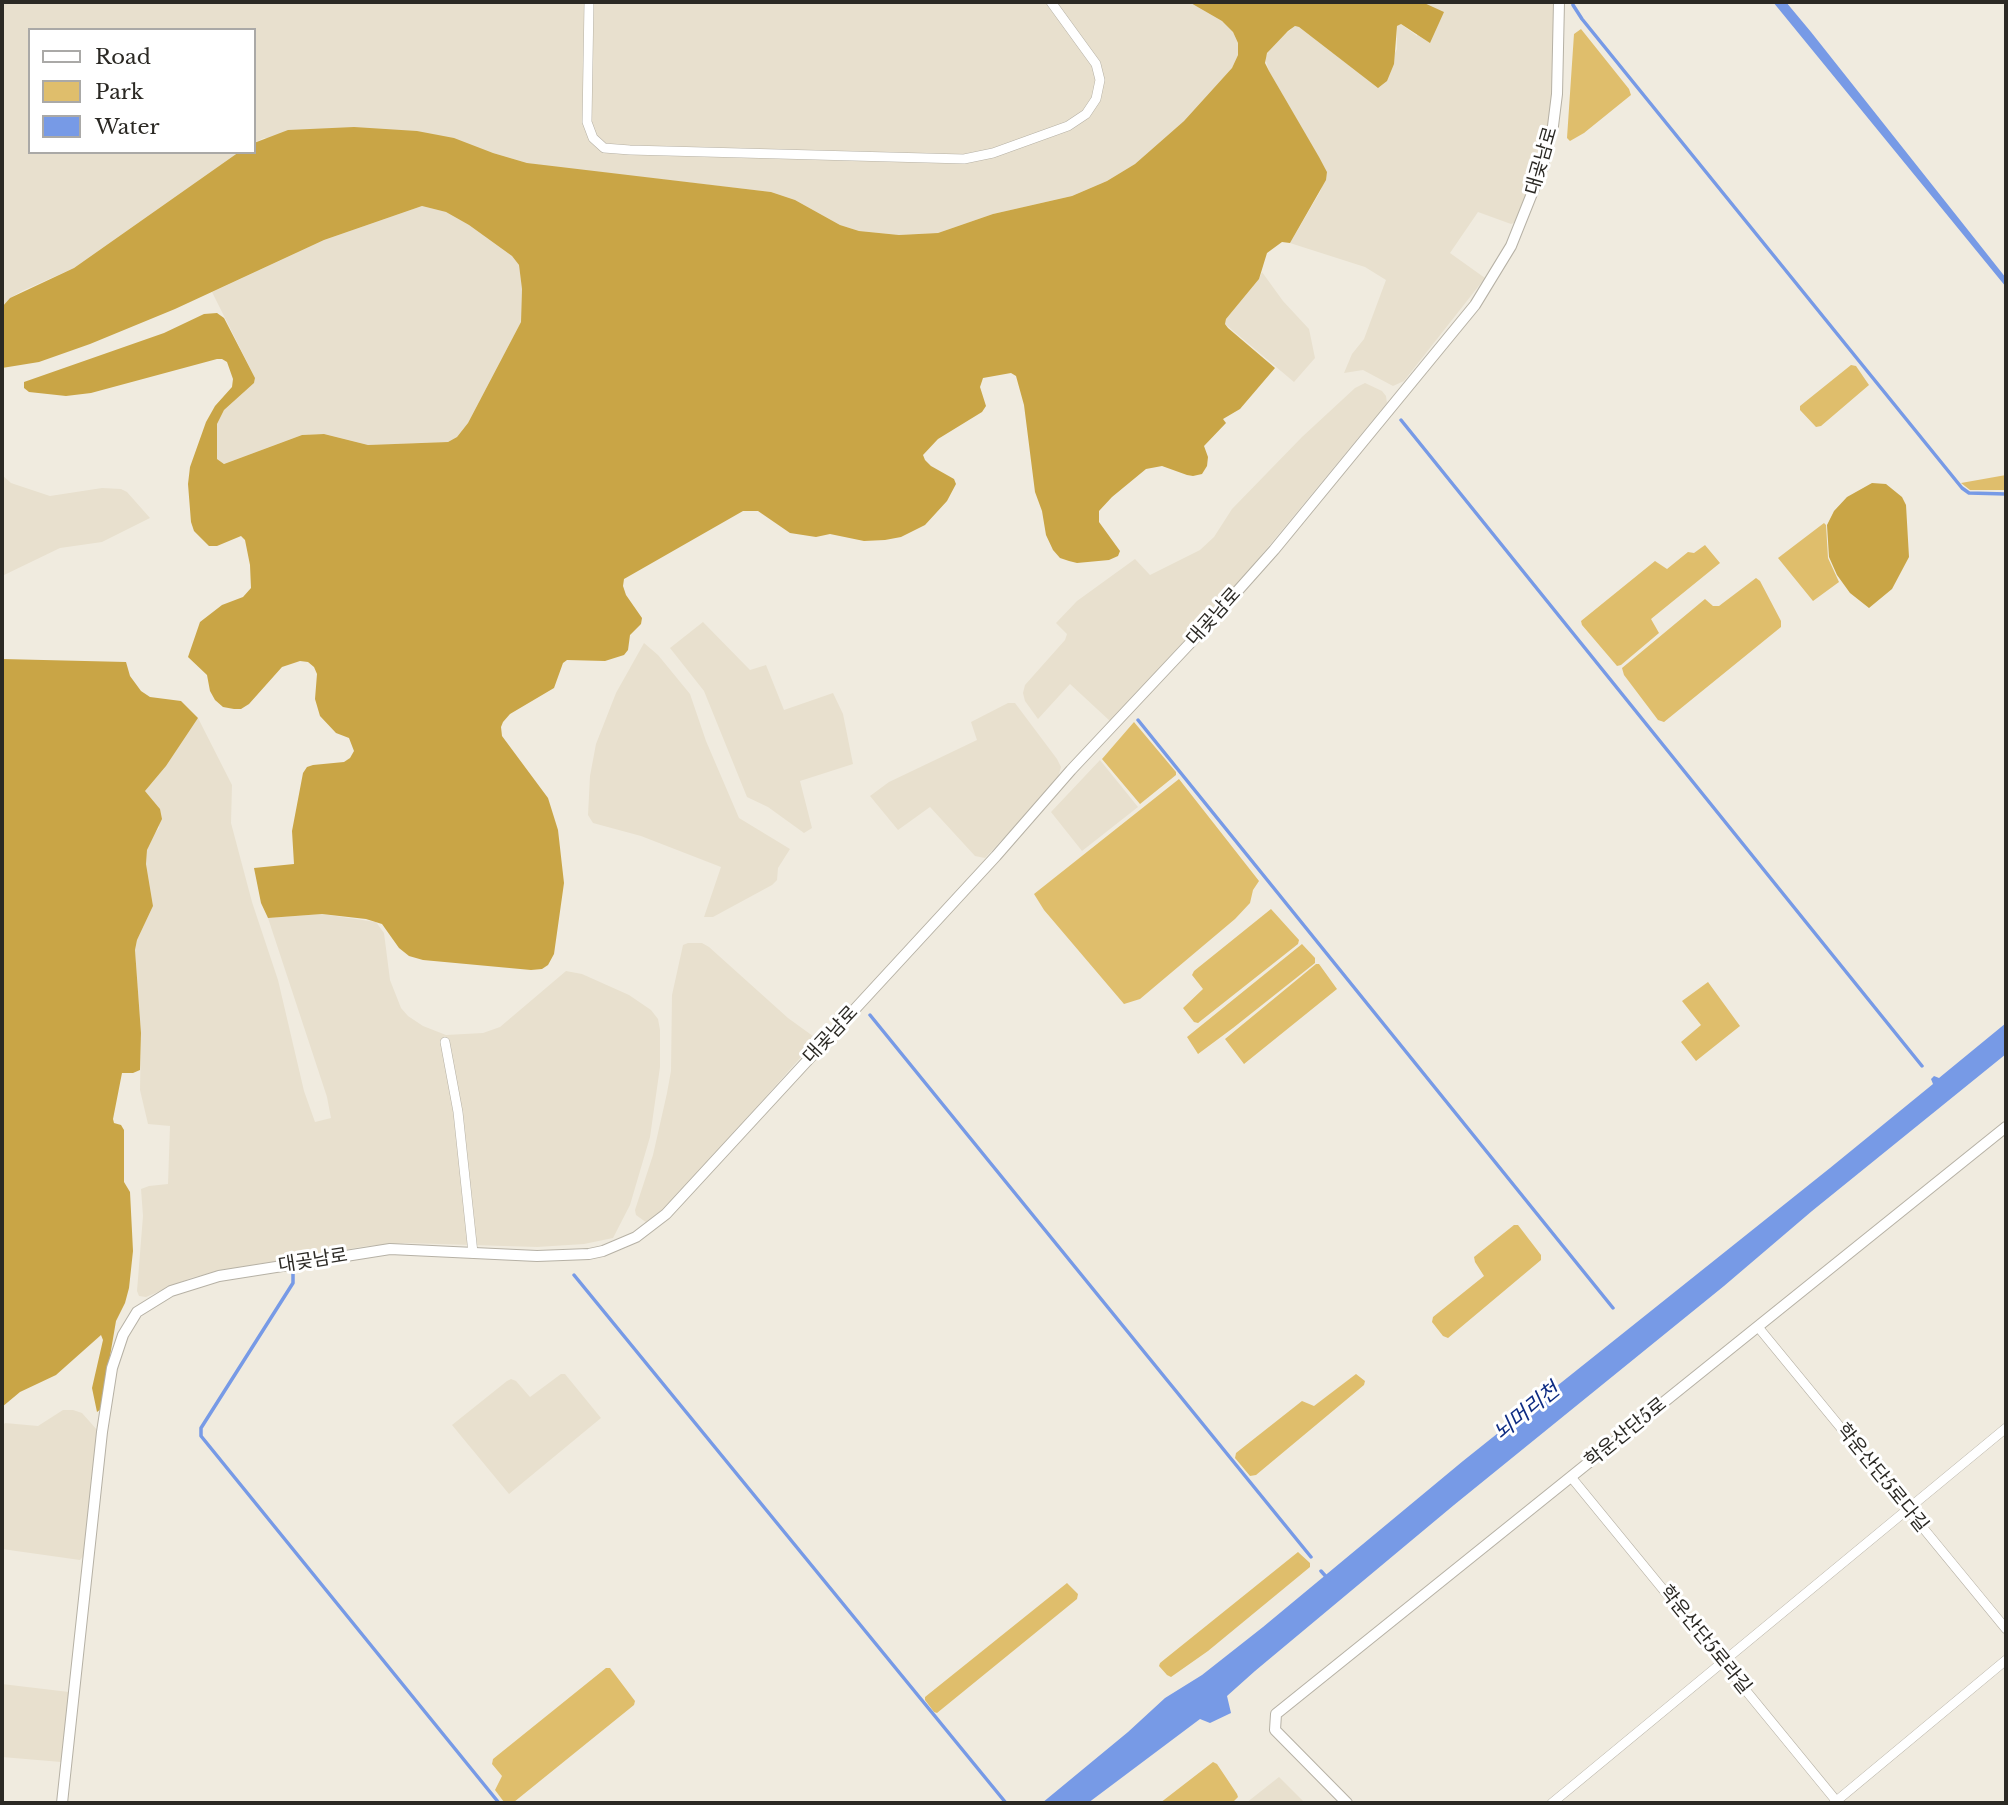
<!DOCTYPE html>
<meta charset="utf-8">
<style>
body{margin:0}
#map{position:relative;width:2008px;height:1805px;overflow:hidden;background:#f0ebdf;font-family:"Libre Baskerville",serif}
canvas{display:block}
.frame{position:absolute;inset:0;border:4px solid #2b2924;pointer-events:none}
.legend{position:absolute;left:28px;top:28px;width:228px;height:126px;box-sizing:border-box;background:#fff;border:2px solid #aaa9a7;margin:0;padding:9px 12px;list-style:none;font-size:21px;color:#2b2924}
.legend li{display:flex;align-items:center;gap:14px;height:35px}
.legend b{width:35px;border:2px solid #aaa9a7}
</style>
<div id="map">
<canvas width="2008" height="1805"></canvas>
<div class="frame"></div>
<ul class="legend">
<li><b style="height:9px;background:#fff"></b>Road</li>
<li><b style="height:19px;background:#dfbe6c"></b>Park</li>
<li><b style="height:19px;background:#779ae6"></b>Water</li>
</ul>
</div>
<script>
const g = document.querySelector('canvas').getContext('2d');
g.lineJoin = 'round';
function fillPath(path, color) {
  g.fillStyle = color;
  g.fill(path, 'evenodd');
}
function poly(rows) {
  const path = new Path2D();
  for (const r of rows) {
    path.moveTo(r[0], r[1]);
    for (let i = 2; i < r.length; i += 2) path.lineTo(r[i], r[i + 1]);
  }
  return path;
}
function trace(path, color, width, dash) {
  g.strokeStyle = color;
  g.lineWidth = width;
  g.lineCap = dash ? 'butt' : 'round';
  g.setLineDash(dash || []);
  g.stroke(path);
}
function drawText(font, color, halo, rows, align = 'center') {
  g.font = font + ' "Libre Baskerville","Noto Sans KR",serif';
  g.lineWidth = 6;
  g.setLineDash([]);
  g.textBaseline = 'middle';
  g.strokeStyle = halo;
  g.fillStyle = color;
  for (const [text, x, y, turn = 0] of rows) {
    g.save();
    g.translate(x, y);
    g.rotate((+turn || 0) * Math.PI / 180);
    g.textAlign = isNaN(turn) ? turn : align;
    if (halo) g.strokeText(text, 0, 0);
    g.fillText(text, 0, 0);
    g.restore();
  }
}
const built = poly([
 [2,2,1189,2,1222,21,1233,32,1238,43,1238,55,1232,68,1184,121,1135,164,1107,181,1072,196,993,214,938,233,899,235,859,231,840,225,795,200,771,192,553,167,527,163,493,153,264,138,254,143,254,30,30,30,30,152,239,152,74,268,22,291,10,298,2,307],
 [1422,2,1554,2,1552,97,1549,123,1539,162,1516,222,1511,224,1478,212,1450,253,1485,278,1404,381,1393,386,1363,370,1344,373,1352,354,1364,339,1386,280,1365,267,1290,243,1320,192,1327,172,1269,71,1265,58,1270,48,1283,36,1295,26,1299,27,1378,87,1397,49,1397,26,1401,24,1417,36],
 [422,206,446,212,469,225,512,256,519,265,522,289,521,322,468,423,457,437,448,442,368,445,324,434,302,435,224,464,217,459,217,424,224,410,254,383,255,378,212,292,324,240],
 [1262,272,1283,301,1309,329,1315,358,1294,382,1225,324,1226,319,1259,279],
 [1365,383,1382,391,1386,396,1387,403,1240,581,1110,721,1070,684,1038,719,1025,701,1023,693,1025,685,1065,640,1067,634,1056,623,1077,601,1135,559,1150,575,1200,550,1214,537,1232,509,1302,437,1355,388],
 [2,475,11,483,50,496,102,488,121,489,127,492,150,518,102,542,60,548,2,576],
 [703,622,750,670,766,665,784,710,833,693,843,714,853,764,800,781,812,828,804,833,768,807,747,797,704,691,670,648],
 [644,643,658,655,690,694,706,741,739,818,790,849,778,868,777,880,772,885,713,917,704,917,721,867,641,836,593,823,588,815,590,776,596,744,616,693],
 [1008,703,1015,703,1057,759,1061,767,1057,781,985,858,975,856,930,807,898,830,870,796,889,782,977,740,971,722],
 [198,718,232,785,231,823,252,902,278,980,304,1091,315,1122,331,1118,327,1097,268,918,322,914,376,922,384,933,390,980,401,1008,408,1016,423,1026,446,1035,483,1033,500,1027,566,971,582,974,629,995,651,1010,658,1019,660,1030,660,1067,650,1137,630,1205,613,1238,584,1244,537,1247,406,1243,367,1246,223,1270,191,1278,146,1297,139,1296,137,1291,143,1216,141,1189,149,1186,168,1184,170,1126,148,1124,140,1090,141,1033,135,950,137,940,153,906,146,864,147,850,150,839,159,828,160,809,145,791,166,766],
 [1100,760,1138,807,1082,851,1051,812],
 [688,943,702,943,709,947,788,1018,817,1039,674,1200,647,1223,636,1215,635,1210,653,1155,667,1093,671,1071,672,995,683,945],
 [561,1374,565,1374,601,1418,509,1494,452,1425,507,1381,511,1379,516,1381,530,1397],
 [63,1410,73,1410,82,1413,98,1431,85,1554,80,1560,2,1549,2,1426,5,1423,38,1426],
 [2,1684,69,1692,61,1762,2,1757],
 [1279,1777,1305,1803,1246,1803]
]);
const green = poly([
 [1581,29,1629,89,1631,95,1584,133,1570,141,1567,138,1574,34],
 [1851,365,1856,366,1869,385,1821,426,1816,427,1800,410,1800,406],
 [2006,475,2006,490,1970,490,1961,483],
 [1824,523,1826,525,1828,558,1839,582,1813,601,1778,558],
 [1705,545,1720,563,1651,619,1659,633,1621,665,1617,666,1582,625,1581,621,1655,561,1667,569,1688,552,1694,553],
 [1756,578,1760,581,1781,621,1781,627,1664,722,1658,720,1624,675,1622,668,1705,599,1713,606,1719,606],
 [1134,722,1176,772,1176,775,1140,804,1102,759],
 [1179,779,1259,881,1253,890,1250,903,1235,919,1140,999,1124,1004,1044,910,1034,894],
 [1271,909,1299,940,1298,944,1198,1023,1194,1022,1183,1008,1203,989,1192,975,1194,971],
 [1302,944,1315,958,1315,963,1233,1028,1198,1054,1187,1037],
 [1316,964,1319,964,1337,989,1244,1064,1225,1039],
 [1708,982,1740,1026,1696,1061,1681,1042,1701,1025,1682,1001],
 [1514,1225,1518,1225,1541,1255,1541,1260,1448,1338,1443,1336,1432,1322,1433,1317,1484,1276,1475,1262,1474,1257],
 [1356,1374,1365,1381,1364,1385,1256,1475,1250,1476,1235,1458,1236,1453,1302,1401,1314,1406],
 [1298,1552,1310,1563,1310,1567,1208,1651,1171,1677,1167,1675,1159,1666,1160,1663],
 [1067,1583,1078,1594,1077,1599,937,1713,934,1712,925,1700,925,1697],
 [606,1668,610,1668,635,1701,634,1705,514,1802,504,1802,495,1790,502,1776,492,1764,493,1759],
 [1213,1762,1217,1764,1237,1794,1238,1797,1232,1803,1160,1803]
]);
const forest = poly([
 [1189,2,1422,2,1444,12,1430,43,1401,24,1397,26,1394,64,1387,81,1378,88,1299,27,1295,26,1288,31,1267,53,1265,63,1269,71,1319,157,1327,172,1326,180,1290,243,1282,242,1267,253,1259,279,1226,319,1225,324,1228,328,1275,368,1240,409,1223,419,1226,423,1204,446,1208,457,1207,466,1202,474,1193,476,1187,475,1162,466,1146,469,1112,497,1099,511,1099,522,1120,551,1118,556,1109,560,1077,563,1069,561,1060,558,1053,550,1046,535,1042,511,1035,492,1024,405,1016,376,1011,373,983,378,980,387,986,406,982,412,938,439,923,455,925,460,931,466,954,479,956,484,947,501,925,525,901,537,885,540,864,541,830,534,816,537,790,533,758,511,743,511,624,579,623,586,626,595,642,618,641,624,630,635,628,650,624,655,605,661,567,660,563,663,554,688,510,714,503,722,501,727,502,736,548,798,558,830,564,883,554,954,548,965,542,969,531,970,423,960,409,956,399,948,382,924,366,919,322,914,268,918,261,903,254,868,294,864,292,831,303,773,307,767,313,765,344,762,350,758,354,751,349,738,336,733,320,716,315,699,317,674,314,667,308,662,300,661,282,667,249,704,241,709,234,709,223,707,215,700,210,691,207,675,188,657,200,622,222,605,243,597,251,588,250,565,245,540,241,536,217,546,209,546,194,531,191,522,188,484,190,467,206,422,215,406,232,387,233,379,227,362,222,359,217,359,91,393,66,396,29,392,24,388,24,382,164,333,204,314,217,313,224,318,255,378,254,383,224,410,217,424,217,459,224,464,302,435,324,434,368,445,448,442,457,437,468,423,521,322,522,289,519,265,512,256,469,225,446,212,422,206,324,240,175,309,90,344,39,362,2,368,2,307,10,298,74,268,239,152,254,152,254,143,288,130,354,127,417,131,454,138,493,153,527,163,771,192,795,200,840,225,859,231,899,235,938,233,993,214,1072,196,1107,181,1135,164,1184,121,1232,68,1238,55,1238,43,1233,32,1222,21],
 [1872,483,1886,484,1902,497,1906,505,1909,557,1892,589,1869,608,1850,593,1837,575,1829,557,1827,525,1834,511,1847,497],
 [2,659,126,662,130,676,141,691,150,697,181,701,198,718,166,766,145,791,160,809,162,819,147,850,146,864,153,906,137,940,135,950,141,1033,140,1070,133,1073,122,1073,113,1119,114,1123,121,1125,124,1130,124,1182,130,1192,133,1251,129,1288,125,1303,116,1321,101,1409,97,1412,92,1388,103,1340,101,1335,56,1375,20,1392,2,1407]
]);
const water = poly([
 [1773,2,1786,2,1811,32,2006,278,2006,287],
 [2006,1023,2006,1054,1812,1211,1724,1286,1454,1505,1255,1671,1227,1696,1231,1713,1210,1723,1200,1719,1088,1803,1042,1803,1128,1732,1165,1698,1202,1675,1263,1627,1463,1461,1830,1168,1933,1084,1931,1079,1934,1076,1939,1078]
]);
const stream = poly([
 [1573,5,1582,19,1962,488,1969,493,2006,494],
 [1401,420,1922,1066],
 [1138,720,1613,1308],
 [870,1015,1311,1557],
 [293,1271,293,1283,201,1428,201,1436,499,1803],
 [574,1275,1006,1803],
 [1321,1571,1329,1580]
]);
const minor = poly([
 [589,2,587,122,593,138,604,148,630,150,964,159,993,153,1068,126,1086,114,1096,99,1100,80,1096,64,1051,2],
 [445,1042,458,1112,473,1253],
 [1758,1327,2006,1629],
 [1571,1477,1838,1803],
 [1552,1803,2006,1428],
 [1834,1803,2006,1660]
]);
const tertiary = poly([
 [62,1803,102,1432,112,1368,123,1335,137,1312,171,1291,219,1276,390,1249,537,1256,589,1254,603,1251,636,1237,666,1214,996,856,1071,770,1209,623,1274,550,1475,305,1511,246,1543,166,1553,126,1557,94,1559,2],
 [1347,1803,1275,1730,1276,1714,2006,1127]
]);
const streetNames = [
 ["대곶남로",1542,161,-74],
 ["대곶남로",1214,617,-48],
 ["대곶남로",831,1035,-47],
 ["대곶남로",313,1261,-9],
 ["학운산단5로",1626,1433,-39],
 ["학운산단5로다길",1882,1478,51],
 ["학운산단5로라길",1705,1640,51]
];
const waterNames = [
 ["뇌머리천",1527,1412,-39]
];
fillPath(built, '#e8e0ce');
fillPath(green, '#dfbe6c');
fillPath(forest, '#c9a546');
fillPath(water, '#779ae6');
trace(stream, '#779ae6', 3.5);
trace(minor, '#b6b1a5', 10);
trace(tertiary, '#b6b1a5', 12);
trace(minor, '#fff', 9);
trace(tertiary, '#fff', 10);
drawText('19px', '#2b2924', '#fff', streetNames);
drawText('italic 21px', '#0e2c83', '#fff', waterNames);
</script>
